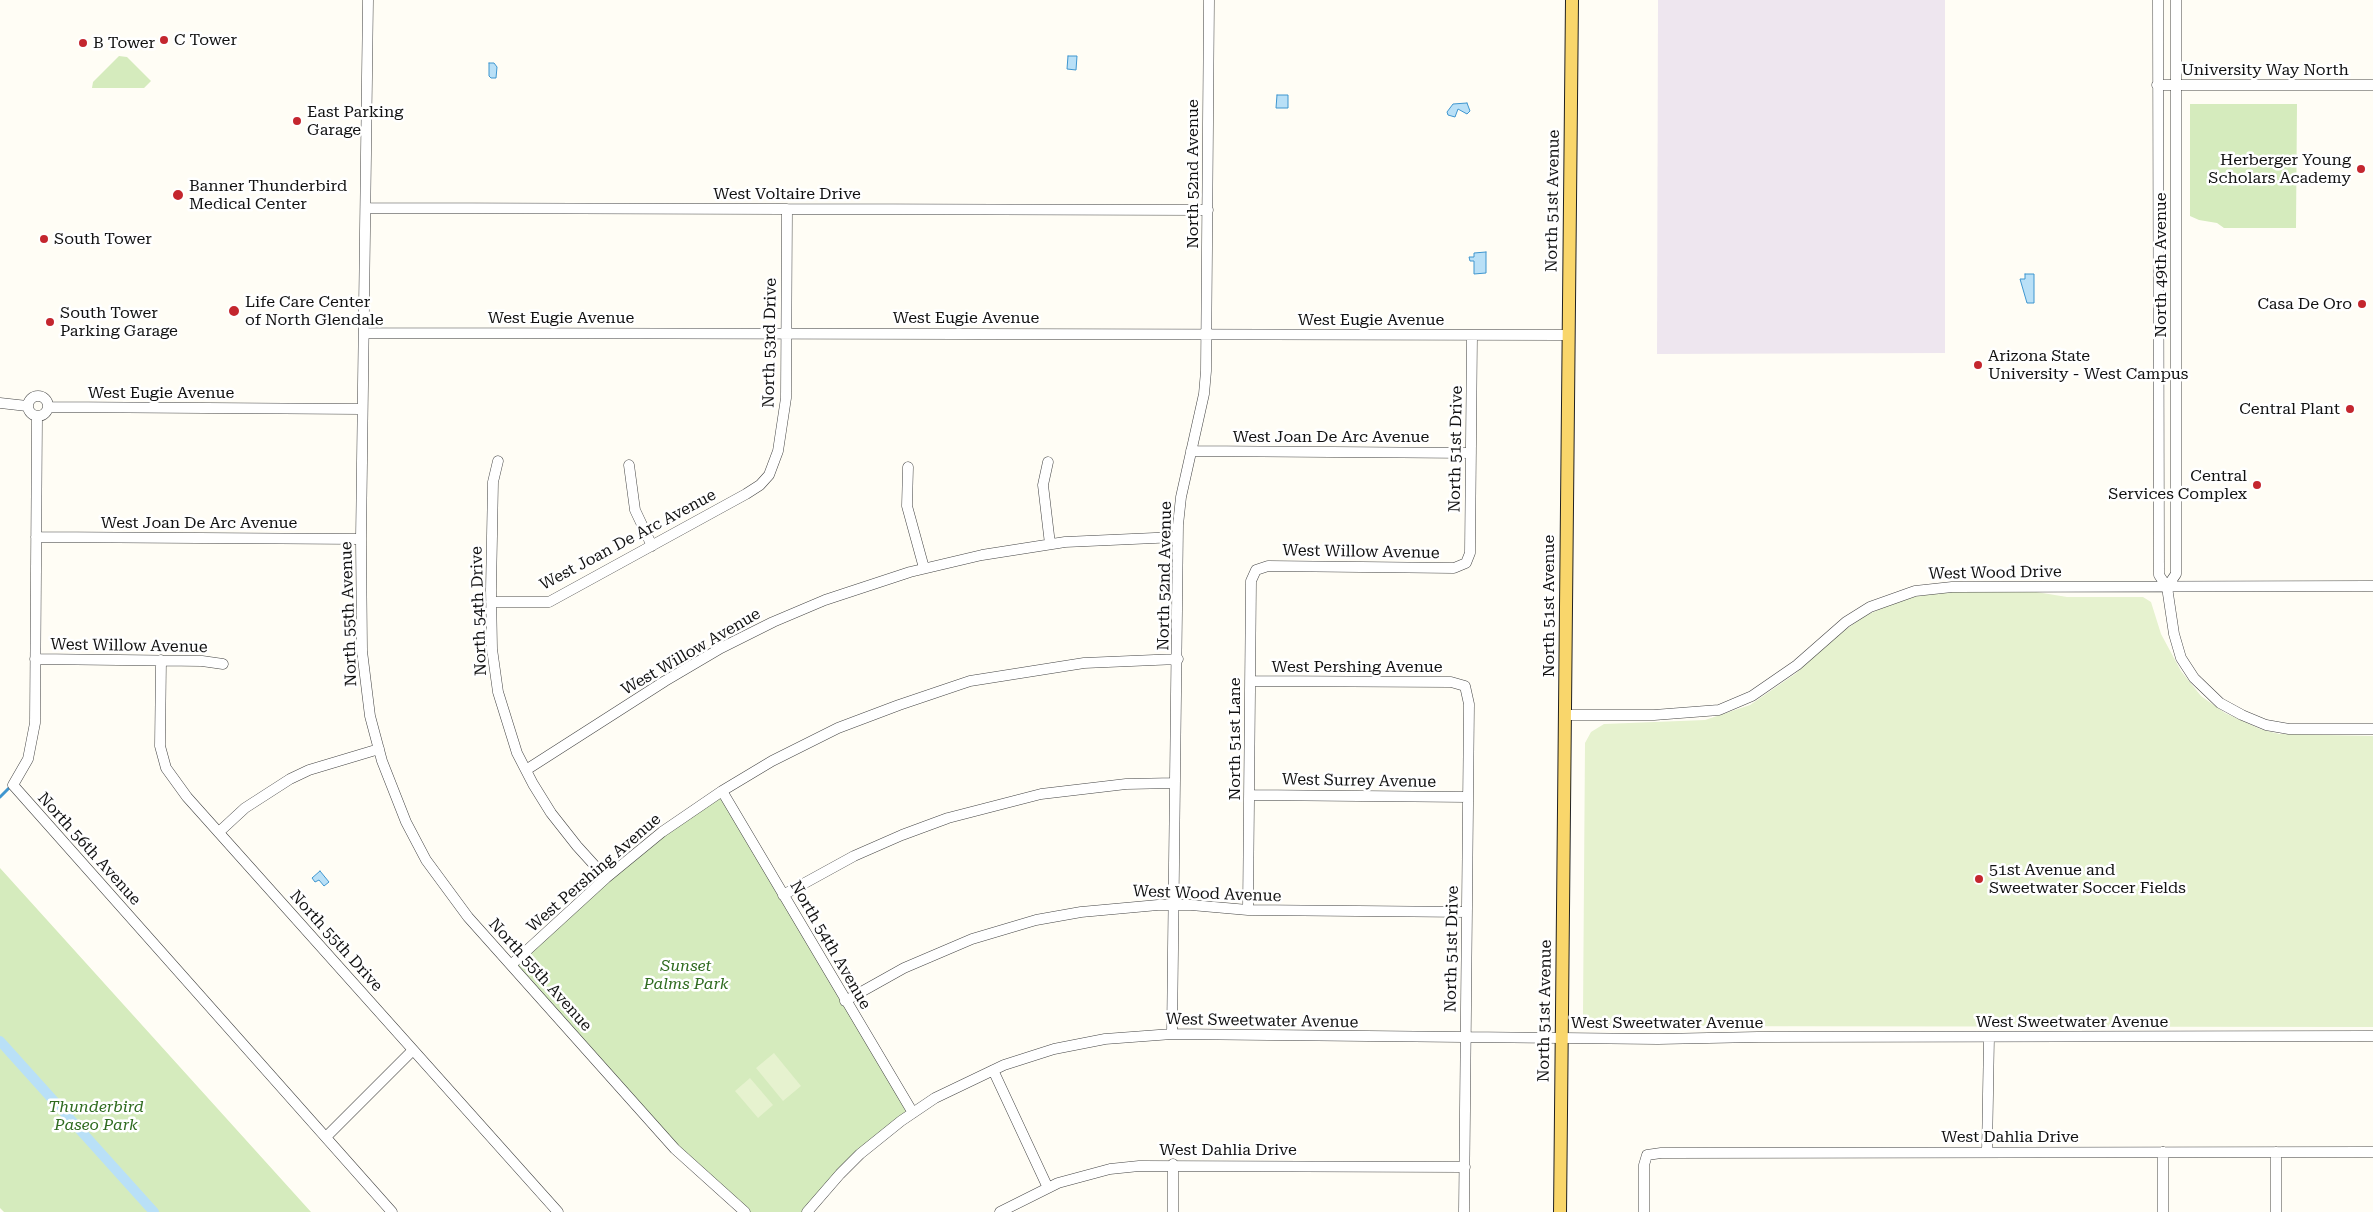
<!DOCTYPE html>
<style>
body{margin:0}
canvas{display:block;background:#fffdf5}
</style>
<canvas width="2373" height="1212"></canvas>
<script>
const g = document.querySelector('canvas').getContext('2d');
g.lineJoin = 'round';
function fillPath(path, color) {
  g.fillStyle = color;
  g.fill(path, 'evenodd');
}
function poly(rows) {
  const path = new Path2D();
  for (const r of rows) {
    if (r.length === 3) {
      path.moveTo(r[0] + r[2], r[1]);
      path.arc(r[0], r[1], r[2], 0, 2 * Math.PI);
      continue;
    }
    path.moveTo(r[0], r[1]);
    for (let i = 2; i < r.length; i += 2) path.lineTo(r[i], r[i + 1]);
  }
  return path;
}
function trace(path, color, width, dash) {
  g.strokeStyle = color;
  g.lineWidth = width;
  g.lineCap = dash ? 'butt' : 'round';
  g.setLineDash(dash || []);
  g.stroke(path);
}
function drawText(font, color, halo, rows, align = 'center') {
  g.font = font + ' "Roboto Serif",serif';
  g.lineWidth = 5;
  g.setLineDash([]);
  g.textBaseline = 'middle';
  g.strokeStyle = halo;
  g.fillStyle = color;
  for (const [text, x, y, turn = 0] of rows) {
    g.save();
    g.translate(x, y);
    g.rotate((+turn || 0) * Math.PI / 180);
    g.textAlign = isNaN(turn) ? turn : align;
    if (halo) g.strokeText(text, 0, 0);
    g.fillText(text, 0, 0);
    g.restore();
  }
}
const industrial = poly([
 [1658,0,1945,0,1945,353,1657,354]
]);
const green = poly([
 [119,56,127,57,151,81,144,88,92,88,93,82],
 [2190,104,2297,104,2296,228,2224,228,2217,223,2199,220,2190,216],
 [722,791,913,1113,901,1121,807,1212,745,1212,704,1176,512,964,606,878],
 [0,868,311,1212,4,1212,0,1208]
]);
const pitch = poly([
 [1958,590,2024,590,2067,597,2143,597,2151,602,2161,634,2181,671,2201,696,2225,713,2260,729,2279,734,2373,736,2373,1027,1593,1026,1583,1015,1585,743,1591,732,1604,724,1705,720,1750,705,1795,674,1837,636,1863,617,1888,605,1913,597],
 [774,1053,801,1086,783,1101,756,1068],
 [750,1078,773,1105,758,1118,735,1091]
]);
const water = poly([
 [1068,56,1077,56,1076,70,1067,69,1068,56],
 [489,63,494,63,497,67,496,78,491,78,489,76,489,63],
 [1277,95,1288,95,1288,108,1276,108,1277,95],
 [1467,103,1470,111,1467,114,1458,109,1455,117,1448,115,1447,112,1453,104,1467,103],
 [1486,252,1486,273,1474,274,1474,261,1470,261,1469,257,1474,257,1474,253,1486,252],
 [2025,274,2034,274,2034,303,2027,303,2020,279,2025,279,2025,274],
 [320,871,329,882,324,886,319,880,315,882,312,878,320,871]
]);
const stream = poly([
 [0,797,12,785]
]);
const canal = poly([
 [0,1041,154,1212]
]);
const minor = poly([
 [368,0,361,539,362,651,370,716,382,761,406,822,426,860,468,917,675,1149,745,1212],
 [2158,0,2159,575,2167,587,2174,634,2181,658,2194,678,2220,703,2242,715,2266,725,2289,729,2373,729],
 [2157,85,2373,85],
 [366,208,1208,210],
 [364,333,1568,335],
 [38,406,10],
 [0,403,27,406],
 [49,407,362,409],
 [37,416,35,723,28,759,13,785,392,1212],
 [1191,451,1471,453],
 [498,461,493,482,491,590,492,649,498,692,517,753,533,784,551,813,577,846,606,878],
 [1048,462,1043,485,1050,544],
 [629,465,635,510,652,546],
 [908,467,907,506,924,568],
 [36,537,361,539],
 [2167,587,2176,574,2176,0],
 [491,602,549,602,746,494,760,485,769,475,778,451,786,398,787,209],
 [35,659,202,661,223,664],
 [161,660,160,746,166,768,187,797,558,1212],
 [1250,681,1451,682,1465,686,1469,704,1464,1212],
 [1565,715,1654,715,1719,710,1752,696,1797,665,1846,622,1870,607,1915,591,1952,587,2373,586],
 [526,770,665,681,721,648,773,622,825,600,910,572,982,555,1065,542,1177,537],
 [722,791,913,1113],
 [1250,795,1468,797],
 [219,832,245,808,290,779,309,770,379,749],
 [783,895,854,856,902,835,948,818,1041,794,1126,784,1175,783],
 [1248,910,1251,581,1256,570,1268,566,1454,568,1466,563,1470,553,1472,335],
 [512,964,606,878,662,832,722,791,772,761,838,728,899,705,970,681,1084,663,1178,659],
 [845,1001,904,968,972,939,1036,920,1081,912,1158,905,1191,905,1248,910,1467,912],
 [1172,1034,1178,525,1181,497,1204,394,1206,371,1209,0],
 [993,1070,1048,1188],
 [326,1137,413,1050],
 [1987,1152,1989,1037],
 [2276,1152,2276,1212],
 [807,1212,840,1174,860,1154,901,1121,935,1098,1004,1065,1054,1049,1105,1039,1172,1034,1658,1039,1758,1037,2373,1036],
 [1000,1212,1058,1183,1110,1169,1139,1166,1465,1167],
 [1173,1212,1173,1164],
 [1644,1212,1644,1165,1647,1155,1661,1153,2373,1152],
 [2163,1212,2163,1152]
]);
const major = poly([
 [1560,1212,1572,0]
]);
const markers = [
 [164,40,5,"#c4262e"],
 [83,43,5,"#c4262e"],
 [297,121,5,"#c4262e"],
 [2361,169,5,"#c4262e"],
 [178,195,6,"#c4262e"],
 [44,239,5,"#c4262e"],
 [2362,304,5,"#c4262e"],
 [234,311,6,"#c4262e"],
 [50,322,5,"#c4262e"],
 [1978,365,5,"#c4262e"],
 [2350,409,5,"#c4262e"],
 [2257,485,5,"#c4262e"],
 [1979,879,5,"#c4262e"]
];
const poiNames = [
 ["C Tower",174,40],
 ["B Tower",93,43],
 ["East Parking",307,112],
 ["Garage",307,130],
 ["Herberger Young",2351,160,"right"],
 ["Scholars Academy",2351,178,"right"],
 ["Banner Thunderbird",189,186],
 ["Medical Center",189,204],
 ["South Tower",54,239],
 ["Life Care Center",245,302],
 ["of North Glendale",245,320],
 ["Casa De Oro",2352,304,"right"],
 ["South Tower",60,313],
 ["Parking Garage",60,331],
 ["Arizona State",1988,356],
 ["University - West Campus",1988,374],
 ["Central Plant",2340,409,"right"],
 ["Central",2247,476,"right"],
 ["Services Complex",2247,494,"right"],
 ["51st Avenue and",1989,870],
 ["Sweetwater Soccer Fields",1989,888]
];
const streetNames = [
 ["University Way North",2265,70],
 ["North 52nd Avenue",1193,174,-90],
 ["West Voltaire Drive",787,194],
 ["North 51st Avenue",1553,201,-89],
 ["North 49th Avenue",2161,265,-90],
 ["West Eugie Avenue",561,318],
 ["West Eugie Avenue",966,318],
 ["West Eugie Avenue",1371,320],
 ["North 53rd Drive",770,343,-89],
 ["West Eugie Avenue",161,393],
 ["West Joan De Arc Avenue",1331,437],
 ["North 51st Drive",1456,449,-89],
 ["West Joan De Arc Avenue",199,523],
 ["West Joan De Arc Avenue",628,540,-28],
 ["West Willow Avenue",1361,552,1],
 ["West Wood Drive",1995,573,-1],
 ["North 52nd Avenue",1165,576,-89],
 ["North 51st Avenue",1549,606,-90],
 ["North 54th Drive",479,611,-92],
 ["North 55th Avenue",349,614,-92],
 ["West Willow Avenue",129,646,1],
 ["West Willow Avenue",691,652,-30],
 ["West Pershing Avenue",1357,667],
 ["North 51st Lane",1235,739,-90],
 ["West Surrey Avenue",1359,781,1],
 ["North 56th Avenue",89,849,48],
 ["West Pershing Avenue",594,873,-41],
 ["West Wood Avenue",1207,894,2],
 ["North 55th Drive",336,941,48],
 ["North 54th Avenue",830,945,60],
 ["North 51st Drive",1452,949,-89],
 ["North 55th Avenue",540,975,48],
 ["North 51st Avenue",1545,1011,-89],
 ["West Sweetwater Avenue",1262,1021,1],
 ["West Sweetwater Avenue",2072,1022],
 ["West Sweetwater Avenue",1667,1023],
 ["West Dahlia Drive",2010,1137],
 ["West Dahlia Drive",1228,1150]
];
const parkNames = [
 ["Sunset",686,966],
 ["Palms Park",686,984],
 ["Thunderbird",96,1107],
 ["Paseo Park",96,1125]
];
fillPath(industrial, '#eee6ef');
fillPath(green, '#d5ebbd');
fillPath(pitch, '#e6f2cf');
fillPath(water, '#b9e0f7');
trace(water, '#3f96cf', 1);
trace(stream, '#3f96cf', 3);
trace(canal, '#b9e0f7', 10);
trace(minor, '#444', 11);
trace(major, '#222', 14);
trace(minor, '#fff', 10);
trace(major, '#f9d66b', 12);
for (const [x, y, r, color] of markers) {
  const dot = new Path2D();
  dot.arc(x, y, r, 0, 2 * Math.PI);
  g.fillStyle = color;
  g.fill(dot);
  trace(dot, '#fff', 2);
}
drawText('16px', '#111', '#fff', poiNames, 'left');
drawText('16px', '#111', '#fff', streetNames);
drawText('italic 16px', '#2f6b1f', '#fff', parkNames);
</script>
